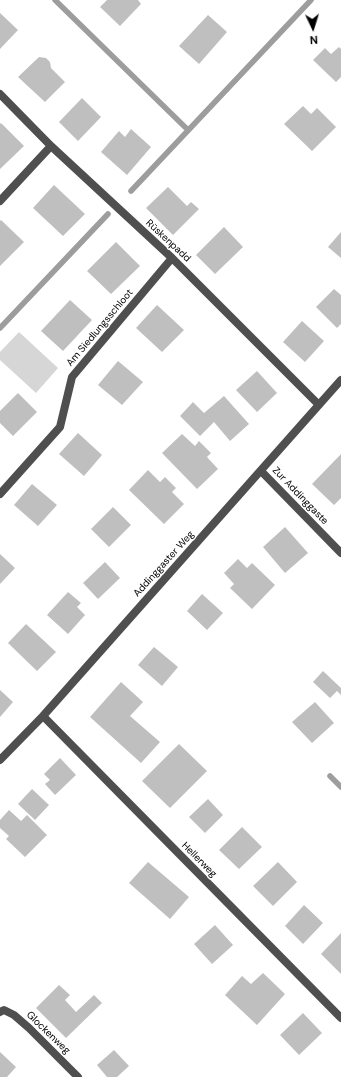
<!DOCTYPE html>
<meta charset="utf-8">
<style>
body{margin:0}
#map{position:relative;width:341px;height:1077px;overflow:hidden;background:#fff;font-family:"DM Sans",sans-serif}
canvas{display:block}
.north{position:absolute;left:293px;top:8px;width:40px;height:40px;-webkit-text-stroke:3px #fff;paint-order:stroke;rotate:176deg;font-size:11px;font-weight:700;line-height:16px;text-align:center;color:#000}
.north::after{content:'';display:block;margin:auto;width:14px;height:18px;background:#000;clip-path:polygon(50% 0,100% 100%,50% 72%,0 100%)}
</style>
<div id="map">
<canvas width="341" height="1077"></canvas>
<div class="north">N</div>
</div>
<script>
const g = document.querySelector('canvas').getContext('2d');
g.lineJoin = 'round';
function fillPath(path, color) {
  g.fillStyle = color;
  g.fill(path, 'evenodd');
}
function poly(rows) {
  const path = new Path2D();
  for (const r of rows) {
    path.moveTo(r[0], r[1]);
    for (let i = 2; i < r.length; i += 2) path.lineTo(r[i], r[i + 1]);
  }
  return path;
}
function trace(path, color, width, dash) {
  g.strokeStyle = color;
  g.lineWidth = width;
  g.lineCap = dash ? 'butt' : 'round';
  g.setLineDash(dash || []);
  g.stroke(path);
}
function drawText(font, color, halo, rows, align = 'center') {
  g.font = font + ' "DM Sans",sans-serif';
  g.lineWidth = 3;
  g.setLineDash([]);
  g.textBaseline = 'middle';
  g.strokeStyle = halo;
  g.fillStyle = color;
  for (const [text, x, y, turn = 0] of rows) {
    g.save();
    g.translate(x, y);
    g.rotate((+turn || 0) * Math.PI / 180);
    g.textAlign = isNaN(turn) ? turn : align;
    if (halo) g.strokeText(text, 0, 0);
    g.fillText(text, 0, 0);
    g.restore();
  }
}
const green = poly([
 [19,332,58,368,36,393,0,360,0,352]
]);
const stream = poly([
 [55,0,187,129],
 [131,191,311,0],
 [0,328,108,214],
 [330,776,341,787]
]);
const building = poly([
 [107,0,138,0,141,4,120,26,100,7],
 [0,13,18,30,0,49],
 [208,15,227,32,199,64,179,46],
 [339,47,341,49,341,77,336,82,313,60,325,48,331,54],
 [39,57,46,58,50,62,51,68,65,82,45,102,18,77],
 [82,98,101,117,78,141,59,122],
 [303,106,311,114,317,108,336,127,312,151,284,124],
 [1,123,24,146,0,169,0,124],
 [131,129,151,147,127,175,101,152,119,131,125,137],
 [54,185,85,214,63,236,33,208],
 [168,187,187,206,191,202,199,209,173,235,146,208],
 [1,220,24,242,0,266,0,221],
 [224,227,243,247,215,274,196,255],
 [341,232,341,258,328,247],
 [116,242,140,266,111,294,87,271],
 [334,289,341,295,341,324,337,328,316,307],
 [70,300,92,320,63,351,41,331],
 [157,305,184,330,162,352,136,328],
 [302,321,324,341,305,362,283,342],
 [118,361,143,382,122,405,98,385],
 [257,371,277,393,257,412,236,390],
 [18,393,37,412,13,436,0,423,0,411],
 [224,396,249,424,230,441,214,422,200,436,180,416,193,402,204,413],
 [78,433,102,455,84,476,59,454],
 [182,434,195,446,199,441,211,453,207,457,218,469,197,489,162,453],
 [341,454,341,498,334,505,312,484],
 [148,470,160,482,165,477,176,488,172,492,184,504,164,524,129,490],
 [32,484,57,505,38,526,14,505],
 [113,507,131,525,109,547,91,529],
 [285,527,308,553,285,573,263,547],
 [0,554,15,568,0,584],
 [238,559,247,568,252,563,275,585,252,609,230,588,234,584,224,573],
 [105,562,120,578,98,599,83,583],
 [68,592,81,603,77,607,85,615,68,634,47,615],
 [202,594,223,613,207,630,187,611],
 [26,624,56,652,37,671,8,643],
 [154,647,178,667,162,686,138,665],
 [323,671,341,688,341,695,337,691,330,698,313,682],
 [121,682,143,702,130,716,160,742,141,763,90,717],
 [0,690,13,702,0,717],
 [315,702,334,723,312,743,292,722],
 [179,744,207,771,170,808,142,781],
 [60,758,76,775,55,795,45,784,50,780,44,774],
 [32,789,49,805,35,820,18,804],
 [208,799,223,815,205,833,189,817],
 [9,810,21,821,27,815,47,835,25,857,6,839,9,836,0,828,0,820],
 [242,827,262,847,239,869,219,850],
 [148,862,189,897,170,919,129,883],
 [278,862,297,882,273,906,253,886],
 [304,905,323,923,303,944,285,926],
 [215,925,233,945,212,964,194,944],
 [341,933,341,974,321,954],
 [263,973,285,994,257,1025,225,995,242,976,251,984],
 [59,985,70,995,65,1000,76,1012,94,995,102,1003,66,1038,36,1008],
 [303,1013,322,1033,299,1055,280,1035],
 [114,1050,129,1066,117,1077,107,1077,97,1065],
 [0,1052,16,1067,7,1077,0,1077]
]);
const minor = poly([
 [0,94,51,146,172,258,319,405],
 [0,201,51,146],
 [261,471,341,553],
 [0,494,60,427,72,377,172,258],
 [43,716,341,1018],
 [0,760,43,716,341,380],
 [0,1012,4,1010,14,1015,29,1028,78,1077]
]);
const streetNames = [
 ["Rüskenpadd",168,241,43],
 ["Am Siedlungsschloot",100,328,-50],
 ["Zur Addinggaste",300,496,46],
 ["Addinggaster Weg",164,564,-48],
 ["Hellerweg",199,860,45],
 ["Glockenweg",48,1033,44]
];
fillPath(green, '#d6d6d6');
trace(stream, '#9d9d9d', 5.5);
fillPath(building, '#bfbfbf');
trace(minor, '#4f4f4f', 8);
drawText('10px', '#000', '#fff', streetNames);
</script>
